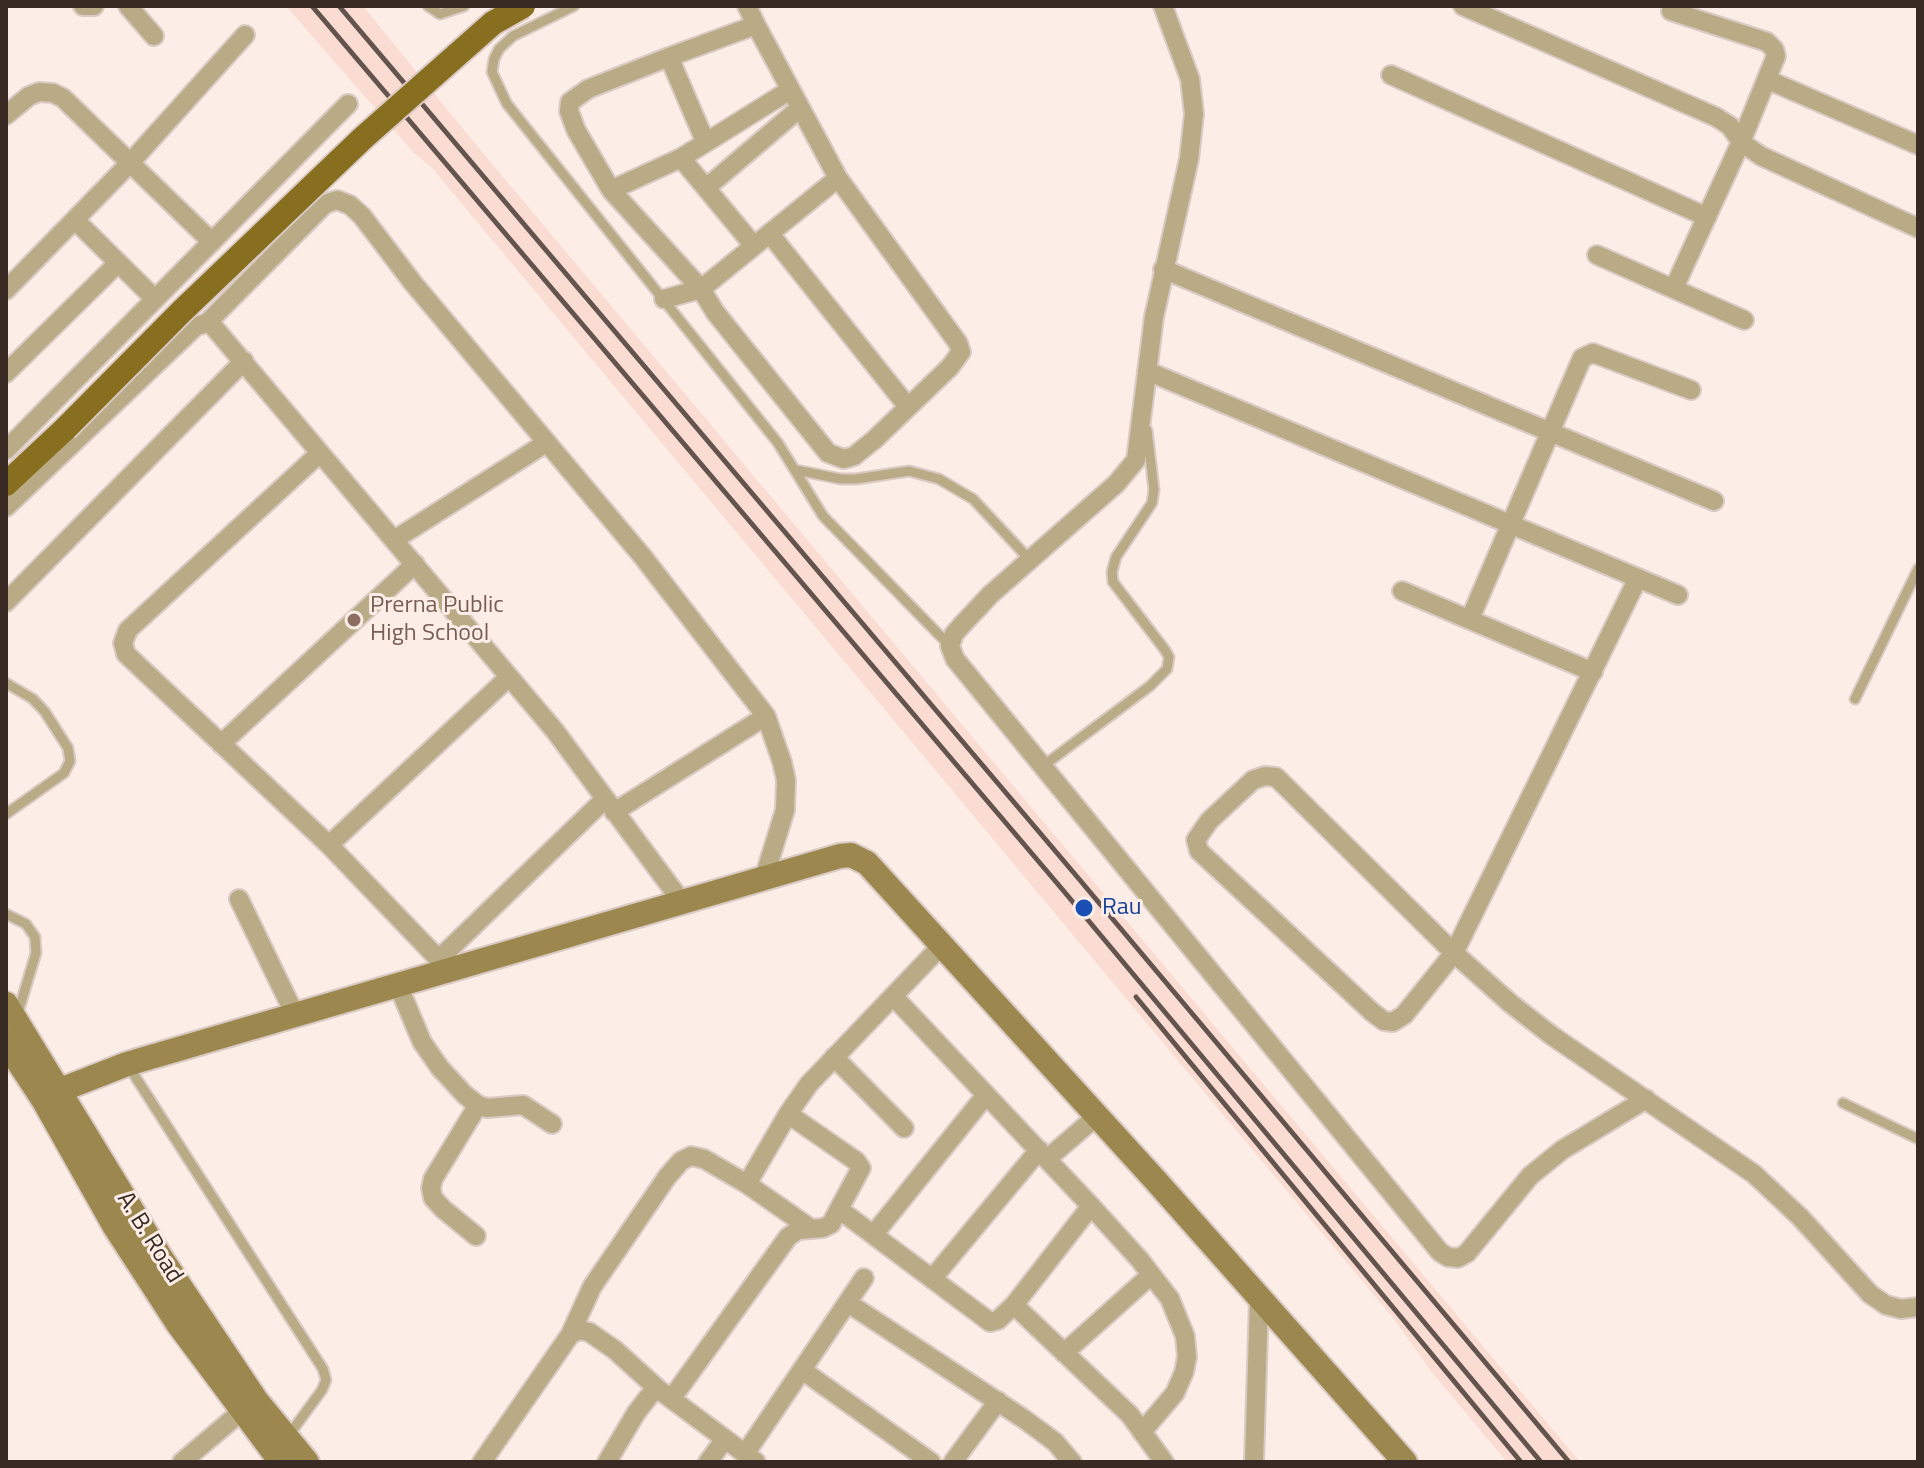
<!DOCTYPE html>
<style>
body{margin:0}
#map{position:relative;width:1924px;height:1468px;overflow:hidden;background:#fdede7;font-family:"Titillium Web",sans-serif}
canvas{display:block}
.frame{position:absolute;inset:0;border:8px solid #392a24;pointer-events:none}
</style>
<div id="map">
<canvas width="1924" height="1468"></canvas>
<div class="frame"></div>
</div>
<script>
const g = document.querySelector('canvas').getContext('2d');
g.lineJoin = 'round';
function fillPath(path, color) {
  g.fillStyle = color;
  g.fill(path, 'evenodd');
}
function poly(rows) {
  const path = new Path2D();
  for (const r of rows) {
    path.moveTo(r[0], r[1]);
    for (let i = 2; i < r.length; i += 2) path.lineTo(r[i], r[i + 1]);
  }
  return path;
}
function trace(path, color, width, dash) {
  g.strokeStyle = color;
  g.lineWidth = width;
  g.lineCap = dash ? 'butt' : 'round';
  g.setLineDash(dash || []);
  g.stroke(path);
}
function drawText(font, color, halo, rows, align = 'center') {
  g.font = font + ' "Titillium Web",sans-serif';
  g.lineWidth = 6;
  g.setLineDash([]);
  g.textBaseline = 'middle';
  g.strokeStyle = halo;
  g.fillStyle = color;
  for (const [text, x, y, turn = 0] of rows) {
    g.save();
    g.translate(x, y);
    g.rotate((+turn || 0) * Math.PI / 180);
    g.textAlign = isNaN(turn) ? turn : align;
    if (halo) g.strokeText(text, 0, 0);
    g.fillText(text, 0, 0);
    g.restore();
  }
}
const built = poly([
 [286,6,363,6,468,135,1580,1462,1507,1462,1434,1375,1394,1319,432,168,414,153]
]);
const lane = poly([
 [428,6,440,14,464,6],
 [574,6,513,36,499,49,494,59,492,72,507,104,778,443,823,516,950,646],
 [796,470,841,479,856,479,909,471,939,479,973,499,1030,560],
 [6,683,33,699,45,712,68,748,70,761,64,773,6,814],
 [1855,699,1918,569],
 [1043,766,1150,686,1167,669,1169,657,1165,650,1113,582,1112,572,1116,557,1152,503,1154,490,1147,430],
 [6,914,26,924,35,937,36,953,17,1016],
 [129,1067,323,1369,326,1380,322,1390,289,1435],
 [1843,1103,1918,1139]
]);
const street = poly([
 [83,6,94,6],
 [128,6,154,36],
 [1163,6,1190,79,1194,114,1189,159,1154,317,1136,460,1116,484,990,595,962,625,954,634,950,646,955,659,1440,1252,1448,1257,1458,1258,1467,1253,1530,1176,1562,1150,1646,1099],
 [1463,6,1716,117,1730,126,1741,142,1761,156,1918,228],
 [1671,11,1767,42,1774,49,1776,56,1741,142,1674,288],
 [1391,75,1707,217],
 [1768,80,1918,145],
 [790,90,681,158,611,190,701,289,838,178],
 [6,115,29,96,39,92,53,93,63,98,212,242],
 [705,141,669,57,756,25,747,6],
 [681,158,754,246],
 [706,188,800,108],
 [611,190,576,130,569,111,570,102,588,89,669,57],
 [75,220,155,299],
 [770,234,908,407],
 [1597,255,1744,320],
 [1163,269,1714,501],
 [6,290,130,163,245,35],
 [664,299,701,289,715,312,828,453,844,459,854,456,874,440,950,367,961,352,958,343,838,178,756,25],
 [207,323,325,204,337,200,350,205,362,216,413,283,643,557,766,716,782,762,786,780,785,810,764,878],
 [1147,371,1678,595],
 [6,373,118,263],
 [6,450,348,104],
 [320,453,128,630,123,643,126,654,329,845,449,970],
 [6,507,196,326,207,323,212,325,555,731,682,902],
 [394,540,546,443],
 [1638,578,1454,953,1404,1015,1393,1022,1384,1021,1372,1012,1199,851,1196,840,1209,821,1253,780,1265,776,1276,777,1454,953,1510,1003,1551,1035,1754,1174,1801,1218,1870,1294,1886,1305,1901,1309,1918,1307],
 [1402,591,1593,672],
 [6,602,244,361],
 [1470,619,1582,358,1593,353,1691,390],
 [221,744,415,564],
 [614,812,766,716],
 [329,845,508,678],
 [239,899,295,1015],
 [439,959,605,799],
 [398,985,422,1042,440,1068,465,1095,478,1105,487,1108,523,1105,552,1124],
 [893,996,1091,1206,1140,1260,1170,1299,1185,1336,1187,1357,1184,1372,1175,1393,1142,1432],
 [834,1057,904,1128],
 [1047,1159,1097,1116],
 [747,1184,788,1114,809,1084,942,945],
 [840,1210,990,1322,998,1320,1014,1305,1091,1206],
 [874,1234,986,1095],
 [476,1236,443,1209,433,1198,431,1188,433,1179,478,1105],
 [932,1279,1039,1150],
 [848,1303,1024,1419,1055,1442,1072,1462],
 [1014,1305,1130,1415,1164,1462],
 [570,1335,592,1287,667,1177,681,1161,691,1156,704,1159,747,1184,810,1228],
 [1064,1353,1151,1275],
 [802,1370,931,1462],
 [672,1398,788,1237,798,1230,823,1228,831,1224,861,1168,856,1161,788,1114],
 [745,1454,864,1278],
 [182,1462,242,1411],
 [482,1462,570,1335,579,1330,589,1332,615,1350,658,1389],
 [607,1462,636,1413,650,1395,658,1389,756,1462],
 [708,1462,725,1439],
 [953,1462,998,1401],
 [1254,1462,1259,1301]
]);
const secondary = poly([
 [6,1004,161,1258,256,1400,307,1462],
 [6,1043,44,1101,115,1227,178,1324,281,1462],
 [44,1101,58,1091,127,1064,840,856,851,855,867,863,1157,1182,1405,1462]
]);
const primary = poly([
 [6,484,65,429]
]);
const rail = poly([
 [312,6,1062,889,1541,1462],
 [339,6,1079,879,1569,1462],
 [1136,997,1521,1462]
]);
const primaryBridge = poly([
 [65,429,182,311,363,138,493,23,523,6]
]);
const markers = [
 [354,620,8,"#8d6e63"],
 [1084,908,10,"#1a4fb4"]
];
const educationNames = [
 ["Prerna Public",370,606],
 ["High School",370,634]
];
const transitNames = [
 ["Rau",1102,908]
];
const streetNames = [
 ["A. B. Road",149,1238,58]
];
fillPath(built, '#fadcd2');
trace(lane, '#dacac4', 13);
trace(street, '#dacac4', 22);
trace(secondary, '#dacac4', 28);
trace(primary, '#dacac4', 28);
trace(lane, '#b8ab86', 9);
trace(street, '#b8ab86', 18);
trace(secondary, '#9c884f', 24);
trace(primary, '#886f1f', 24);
trace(rail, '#63544e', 5);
trace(primaryBridge, '#dacac4', 28, []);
trace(primaryBridge, '#886f1f', 24);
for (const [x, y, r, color] of markers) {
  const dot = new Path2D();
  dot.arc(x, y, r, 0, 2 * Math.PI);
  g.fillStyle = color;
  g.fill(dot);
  trace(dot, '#fdede7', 3);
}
drawText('24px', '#785e54', '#fdede7', educationNames, 'left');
drawText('24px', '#164399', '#fdede7', transitNames, 'left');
drawText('24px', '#392a24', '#fdede7', streetNames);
</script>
